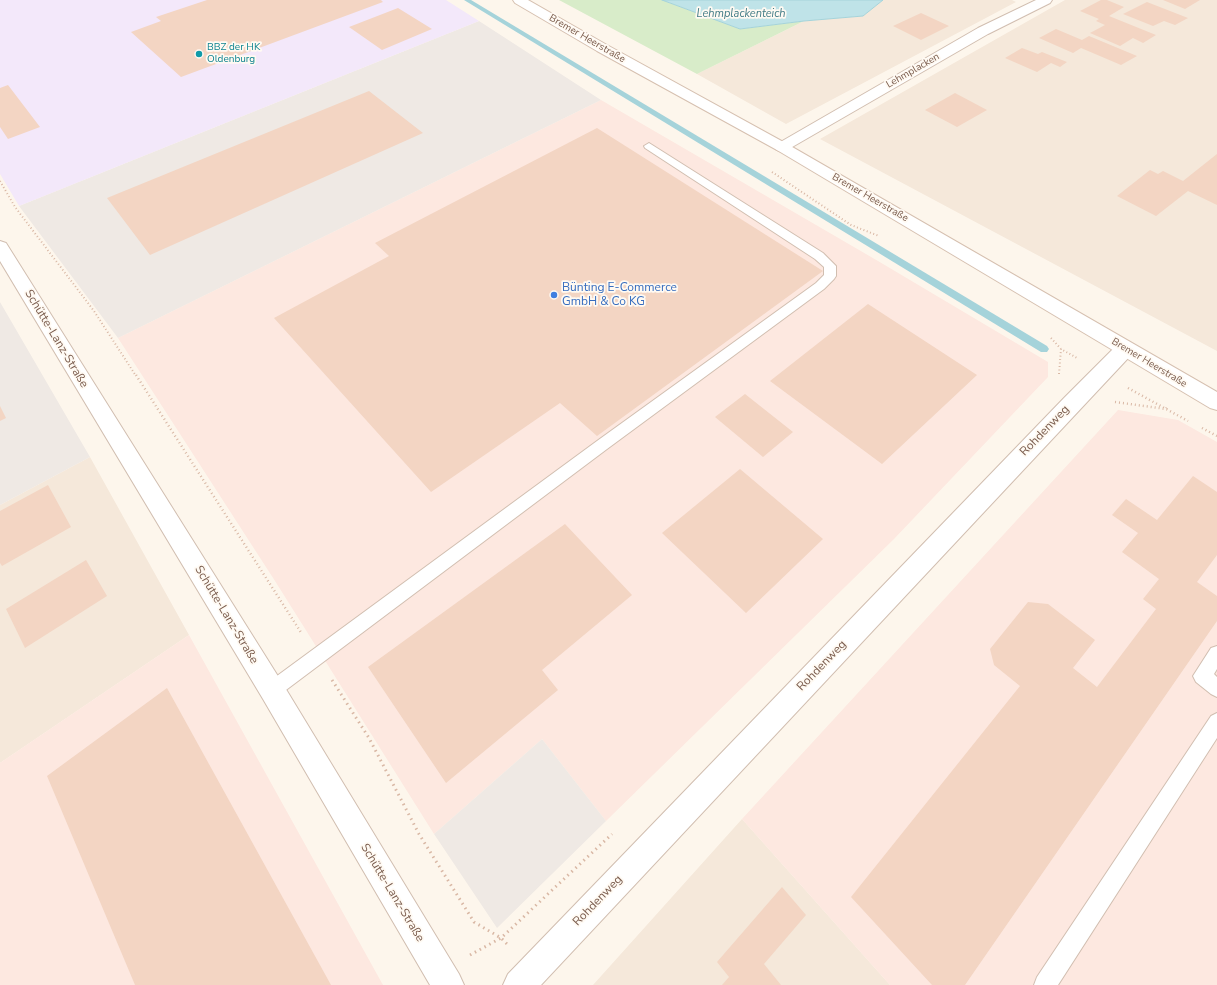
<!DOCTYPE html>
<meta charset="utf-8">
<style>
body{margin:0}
canvas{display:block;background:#fdf6ec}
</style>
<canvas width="1217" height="985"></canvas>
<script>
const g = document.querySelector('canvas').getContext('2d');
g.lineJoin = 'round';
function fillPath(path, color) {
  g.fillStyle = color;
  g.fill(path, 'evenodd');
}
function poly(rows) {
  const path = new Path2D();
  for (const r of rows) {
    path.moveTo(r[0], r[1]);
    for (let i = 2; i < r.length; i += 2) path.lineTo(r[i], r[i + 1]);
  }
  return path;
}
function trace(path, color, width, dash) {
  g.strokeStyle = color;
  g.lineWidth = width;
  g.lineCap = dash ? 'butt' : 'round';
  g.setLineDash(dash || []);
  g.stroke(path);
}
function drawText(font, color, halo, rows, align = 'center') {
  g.font = font + ' "Nunito Sans",sans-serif';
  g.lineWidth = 3.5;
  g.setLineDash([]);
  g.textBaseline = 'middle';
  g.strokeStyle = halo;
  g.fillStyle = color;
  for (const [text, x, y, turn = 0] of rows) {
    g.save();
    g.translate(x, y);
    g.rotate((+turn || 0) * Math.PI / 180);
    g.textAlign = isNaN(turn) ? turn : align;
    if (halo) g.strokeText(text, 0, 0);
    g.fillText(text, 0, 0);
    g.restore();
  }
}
const residential = poly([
 [883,0,1012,0,1016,2,786,124,697,74,804,21,863,16],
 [1065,0,1217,0,1217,351,820,139],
 [90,457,189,635,0,763,0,505],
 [742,819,890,985,593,985]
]);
const commercial = poly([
 [601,100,878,261,1048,362,1048,377,894,539,606,821,542,739,434,834,275,581,118,338],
 [1118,410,1178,420,1217,442,1217,985,890,985,742,819],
 [189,635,383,985,0,985,0,763]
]);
const industrial = poly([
 [479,21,601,100,118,338,19,206],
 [0,302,90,457,0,505],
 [542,739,606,821,497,928,434,834]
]);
const education = poly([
 [0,0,446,0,479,21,19,206,0,174]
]);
const green = poly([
 [559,0,662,0,740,29,804,21,697,74]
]);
const water = poly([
 [662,0,883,0,863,16,804,21,740,29,662,0]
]);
const stream = poly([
 [464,0,471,0,1047,346,1049,349,1047,352,1041,352,464,0]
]);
const building = poly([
 [207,0,381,0,383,2,181,77,131,32,161,21,156,17],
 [1101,0,1107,0,1124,7,1109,16,1156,35,1143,43,1133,38,1120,46,1090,33,1105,25,1096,21,1099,19,1080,11],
 [1163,0,1200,0,1185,9],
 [1147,2,1188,18,1175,25,1164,21,1153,26,1123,14],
 [398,8,432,29,382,50,349,27],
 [921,13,949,26,921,40,893,26],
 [1056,29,1082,40,1089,36,1137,56,1121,65,1081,48,1073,53,1039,38],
 [1022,48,1038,54,1042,52,1067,62,1060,67,1051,63,1037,72,1005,58],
 [8,85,40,127,8,139,0,127,0,88],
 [369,91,423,133,150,255,107,198],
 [955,93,987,110,957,127,925,110],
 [597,128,823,271,597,436,560,403,431,492,274,318,389,256,375,243],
 [1217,154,1217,205,1188,191,1156,216,1117,196,1150,170,1158,174,1163,171,1183,181],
 [868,304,977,375,882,464,770,381],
 [745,394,793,432,763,457,715,417],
 [0,406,6,418,0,421],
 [740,469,823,539,746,613,662,533],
 [1193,476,1217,492,1217,555,1197,582,1217,596,1217,621,965,985,932,985,851,897,1020,686,994,665,990,649,1028,602,1048,604,1095,640,1073,668,1097,687,1156,609,1143,599,1159,579,1122,552,1138,533,1112,515,1126,499,1157,520],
 [48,485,71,527,2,566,0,563,0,511],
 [565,524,632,595,542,670,558,690,446,783,368,667],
 [86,560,107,596,25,648,6,609],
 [167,688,331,985,135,985,47,776],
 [782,887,806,915,764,964,781,985,722,985,729,977,717,962]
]);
const pathFar2 = poly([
 [772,172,851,225,879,236],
 [0,181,15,207,94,311,136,376],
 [1051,338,1061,349,1077,358],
 [1059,374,1061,349]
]);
const pathFar1 = poly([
 [136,375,302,634],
 [1128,388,1188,421],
 [1115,402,1166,409,1168,406],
 [1202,428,1217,436]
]);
const path = poly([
 [332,680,369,738,419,834,474,922,501,938,509,946],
 [470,955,501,938,612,834]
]);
const service = poly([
 [649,143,823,253,836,266,836,276,834,279,824,289,607,449,278,696,272,699,266,696,263,690,266,684,597,441,816,283,824,275,824,267,815,259,645,148,644,146,649,143],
 [1217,646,1217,669,1214,674,1217,677,1217,697,1211,694,1196,682,1193,676,1211,648,1217,646],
 [1217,713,1217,738,1058,985,1034,985,1037,977,1211,716,1217,713]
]);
const minor = poly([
 [1036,0,1052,0,1050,3,988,34,787,150,782,152,777,150,774,147,777,144,978,28,1036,0],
 [0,241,6,243,281,681,459,974,464,985,430,985,263,699,0,261,0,241],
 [1125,342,1132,344,1135,349,1132,354,541,985,503,985,508,974,1064,398,1118,344,1125,342]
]);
const secondary = poly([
 [513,0,528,0,607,45,787,144,1217,392,1217,410,1210,408,777,150,597,51,515,3,513,0]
]);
const markers = [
 [199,54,4,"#0f9aa8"],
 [554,295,4,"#3f7fe0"]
];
const farStreetnames = [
 ["Bremer Heerstraße",587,39,30],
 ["Lehmplacken",913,71,-30],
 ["Bremer Heerstraße",870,198,30],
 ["Bremer Heerstraße",1149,363,31]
];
const farCulturenames = [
 ["BBZ der HK",207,48],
 ["Oldenburg",207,60]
];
const farWaternames = [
 ["Lehmplackenteich",741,14]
];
const shopNames = [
 ["Bünting E-Commerce",562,288],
 ["GmbH & Co KG",562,302]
];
const streetNames = [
 ["Schütte-Lanz-Straße",56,339,59],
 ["Rohdenweg",1045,431,-46],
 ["Schütte-Lanz-Straße",226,615,59],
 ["Rohdenweg",822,666,-46],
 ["Schütte-Lanz-Straße",392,893,59],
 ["Rohdenweg",598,901,-46]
];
fillPath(residential, '#f5e8da');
fillPath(commercial, '#fde8e0');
fillPath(industrial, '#efe9e4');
fillPath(education, '#f3e8fa');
fillPath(green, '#d8ecc9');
fillPath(water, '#bfe3e8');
trace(water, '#a5d3da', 1);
fillPath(stream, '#a5d3da');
fillPath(building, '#f3d5c3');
trace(service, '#d1beb0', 2);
trace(minor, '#d1beb0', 2);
trace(secondary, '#d6c0b0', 2);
trace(pathFar2, '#d9b8a5', 2, [1, 2.5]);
trace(pathFar1, '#d9b8a5', 2.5, [1, 3]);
trace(path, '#d9b8a5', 3, [1.5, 4]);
fillPath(service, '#fff');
fillPath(minor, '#fff');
fillPath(secondary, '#fff');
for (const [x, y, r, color] of markers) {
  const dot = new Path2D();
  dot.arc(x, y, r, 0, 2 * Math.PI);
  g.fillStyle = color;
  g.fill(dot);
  trace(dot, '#fffaf3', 1.5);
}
drawText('10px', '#7a5c4d', '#fffaf3', farStreetnames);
drawText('10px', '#0d838f', '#fffaf3', farCulturenames, 'left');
drawText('italic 11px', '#437c86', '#fffaf3', farWaternames);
drawText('12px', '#366cbe', '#fffaf3', shopNames, 'left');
drawText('12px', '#7a5c4d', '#fffaf3', streetNames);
</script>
